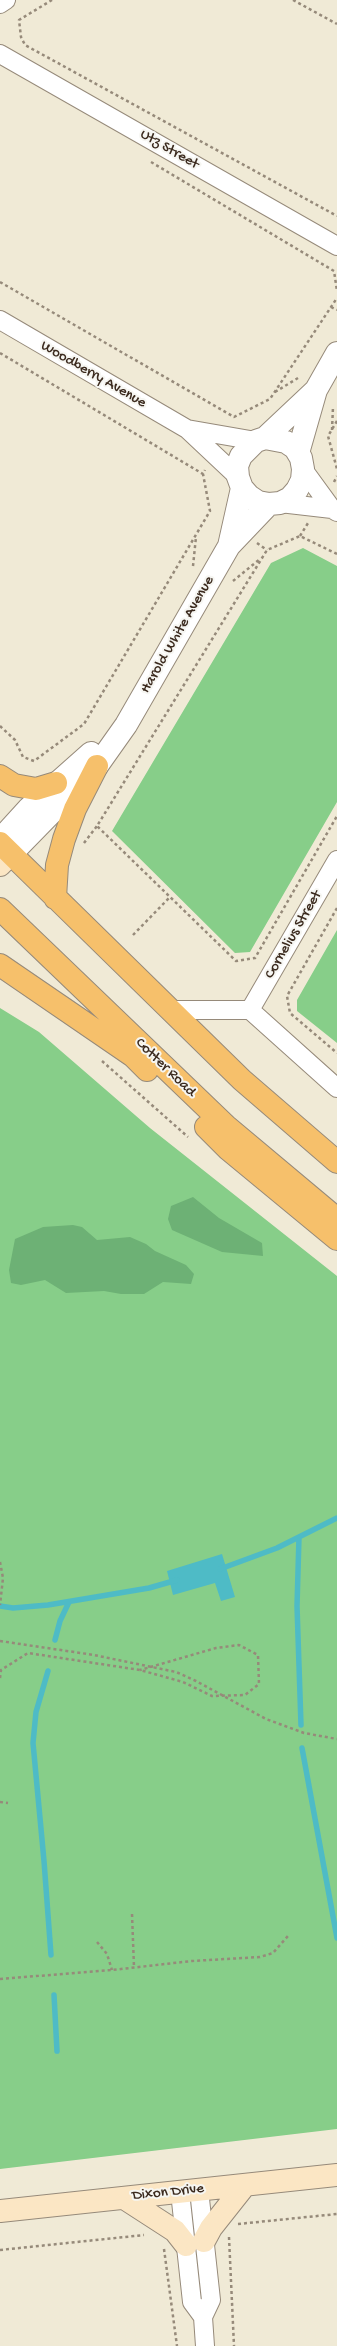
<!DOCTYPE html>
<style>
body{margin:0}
canvas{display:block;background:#f0ead6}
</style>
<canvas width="337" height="2346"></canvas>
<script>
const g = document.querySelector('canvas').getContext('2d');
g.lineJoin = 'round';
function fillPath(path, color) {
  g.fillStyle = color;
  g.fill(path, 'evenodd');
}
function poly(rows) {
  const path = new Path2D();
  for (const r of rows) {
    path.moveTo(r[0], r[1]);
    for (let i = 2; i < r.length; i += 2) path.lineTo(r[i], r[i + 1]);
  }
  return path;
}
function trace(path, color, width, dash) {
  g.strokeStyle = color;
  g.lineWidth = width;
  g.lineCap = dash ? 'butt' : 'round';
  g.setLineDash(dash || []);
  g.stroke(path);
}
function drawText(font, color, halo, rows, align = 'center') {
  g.font = font + ' "Gochi Hand",sans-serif';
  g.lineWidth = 4;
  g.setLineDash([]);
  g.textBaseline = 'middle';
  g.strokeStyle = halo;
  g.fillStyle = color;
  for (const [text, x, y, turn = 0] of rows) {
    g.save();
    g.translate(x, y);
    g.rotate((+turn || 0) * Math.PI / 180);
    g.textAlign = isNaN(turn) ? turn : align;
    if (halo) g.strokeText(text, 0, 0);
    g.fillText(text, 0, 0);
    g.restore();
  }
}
const green = poly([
 [303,548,337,566,337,802,250,952,235,953,112,831,271,563],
 [337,930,337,1043,297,1011,297,1000],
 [0,1008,39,1032,150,1128,337,1276,337,2129,0,2169]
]);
const forest = poly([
 [193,1197,219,1218,262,1243,263,1256,222,1252,172,1230,168,1219,171,1206],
 [73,1225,82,1227,97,1240,130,1237,146,1244,155,1251,186,1265,194,1274,191,1284,163,1282,144,1294,121,1294,104,1291,66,1293,45,1280,21,1285,11,1283,9,1270,15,1239,43,1227]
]);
const water = poly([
 [222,1554,235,1597,221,1601,215,1583,173,1595,167,1571]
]);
const stream = poly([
 [299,1537,297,1606,301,1725],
 [220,1569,277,1548,337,1518],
 [0,1606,13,1608,48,1605,149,1588,177,1580],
 [55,1640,60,1621,69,1602],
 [48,1671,36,1712,33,1743,44,1861,51,1955],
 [302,1748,337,1938],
 [54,1995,57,2051]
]);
const path = poly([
 [52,0,19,20,21,37,25,45,337,216],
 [293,0,337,24],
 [151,162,334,271,337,291],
 [0,282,234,417,270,399,337,298],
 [331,307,337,310],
 [0,353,203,474],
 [275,392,298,378],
 [337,421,328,436,337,469],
 [332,430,333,407],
 [334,482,337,476],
 [300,536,308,523],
 [257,543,267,550],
 [337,554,300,536,267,550,97,826,236,961,255,958,337,816],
 [193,566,196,537],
 [233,581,260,559],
 [0,726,15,740,23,757,34,761,84,724,210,511,203,474,205,470],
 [84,843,97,826],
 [337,908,287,996,290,1013,337,1053],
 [133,935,169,898],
 [102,1061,188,1137],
 [0,1562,3,1578,0,1605],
 [0,1641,94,1655,176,1672,196,1681,266,1719,304,1733,337,1739],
 [0,1678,1,1670,28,1653,140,1670,183,1682,212,1696,245,1695,259,1684,258,1655,239,1645,216,1648,140,1670],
 [0,1802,8,1803],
 [132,1914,134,1967],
 [97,1942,107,1954,112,1970],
 [0,1979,112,1970,192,1961,260,1957,273,1953,288,1936],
 [238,2224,337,2214],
 [229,2237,234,2346],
 [164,2249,177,2346],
 [0,2250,144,2235]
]);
const minor = poly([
 [0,4,6,0],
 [0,54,337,246],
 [0,320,187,429,238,477],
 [187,429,256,441],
 [303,469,332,509],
 [280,503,332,509,337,512],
 [170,1010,250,1010,337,1088],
 [250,1010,337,860],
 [199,2190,211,2300,203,2317,205,2346],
 [180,2192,192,2302,203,2317]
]);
const tertiary = poly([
 [265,438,286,442,295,448,301,458,303,469,302,480,297,490,290,498,280,503,269,504,258,502,249,496,242,488,238,477,237,466,241,456,256,441,265,438,316,390],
 [298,453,316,390,337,353],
 [229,546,242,488],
 [0,840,28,809,91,753],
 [11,854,97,766,126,725,229,546,269,504]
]);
const secondary = poly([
 [0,865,11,854],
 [124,2198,175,2231,186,2245],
 [0,2211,337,2175],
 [204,2241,211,2228,245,2185]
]);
const primary = poly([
 [0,776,14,785,36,789,56,783],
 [0,843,242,1080,337,1162],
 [55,898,57,865,64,839,75,809,97,766],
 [0,909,226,1126,337,1219],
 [0,965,133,1056,147,1070],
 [206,1127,228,1149,337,1239]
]);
const streetNames = [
 ["Utz Street",169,150,30],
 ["Woodberry Avenue",93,375,30],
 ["Harold White Avenue",178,635,-60],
 ["Cornelius Street",294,935,-60],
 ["Cotter Road",165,1068,44],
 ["Dixon Drive",168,2193,-6]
];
fillPath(green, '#87ce89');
fillPath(forest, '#6db175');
fillPath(water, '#4ebbc6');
trace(stream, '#4ebbc6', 5.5);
trace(minor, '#968a7a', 20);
trace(tertiary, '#968a7a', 24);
trace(secondary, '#968a7a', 24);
trace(primary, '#968a7a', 24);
trace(path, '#968a7a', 2.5, [3, 3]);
trace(minor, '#fff', 18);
trace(tertiary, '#fff', 22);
trace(secondary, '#fbe6c4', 22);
trace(primary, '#f6c06b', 22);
drawText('15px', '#3b2a1e', '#f6f6f2', streetNames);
</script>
